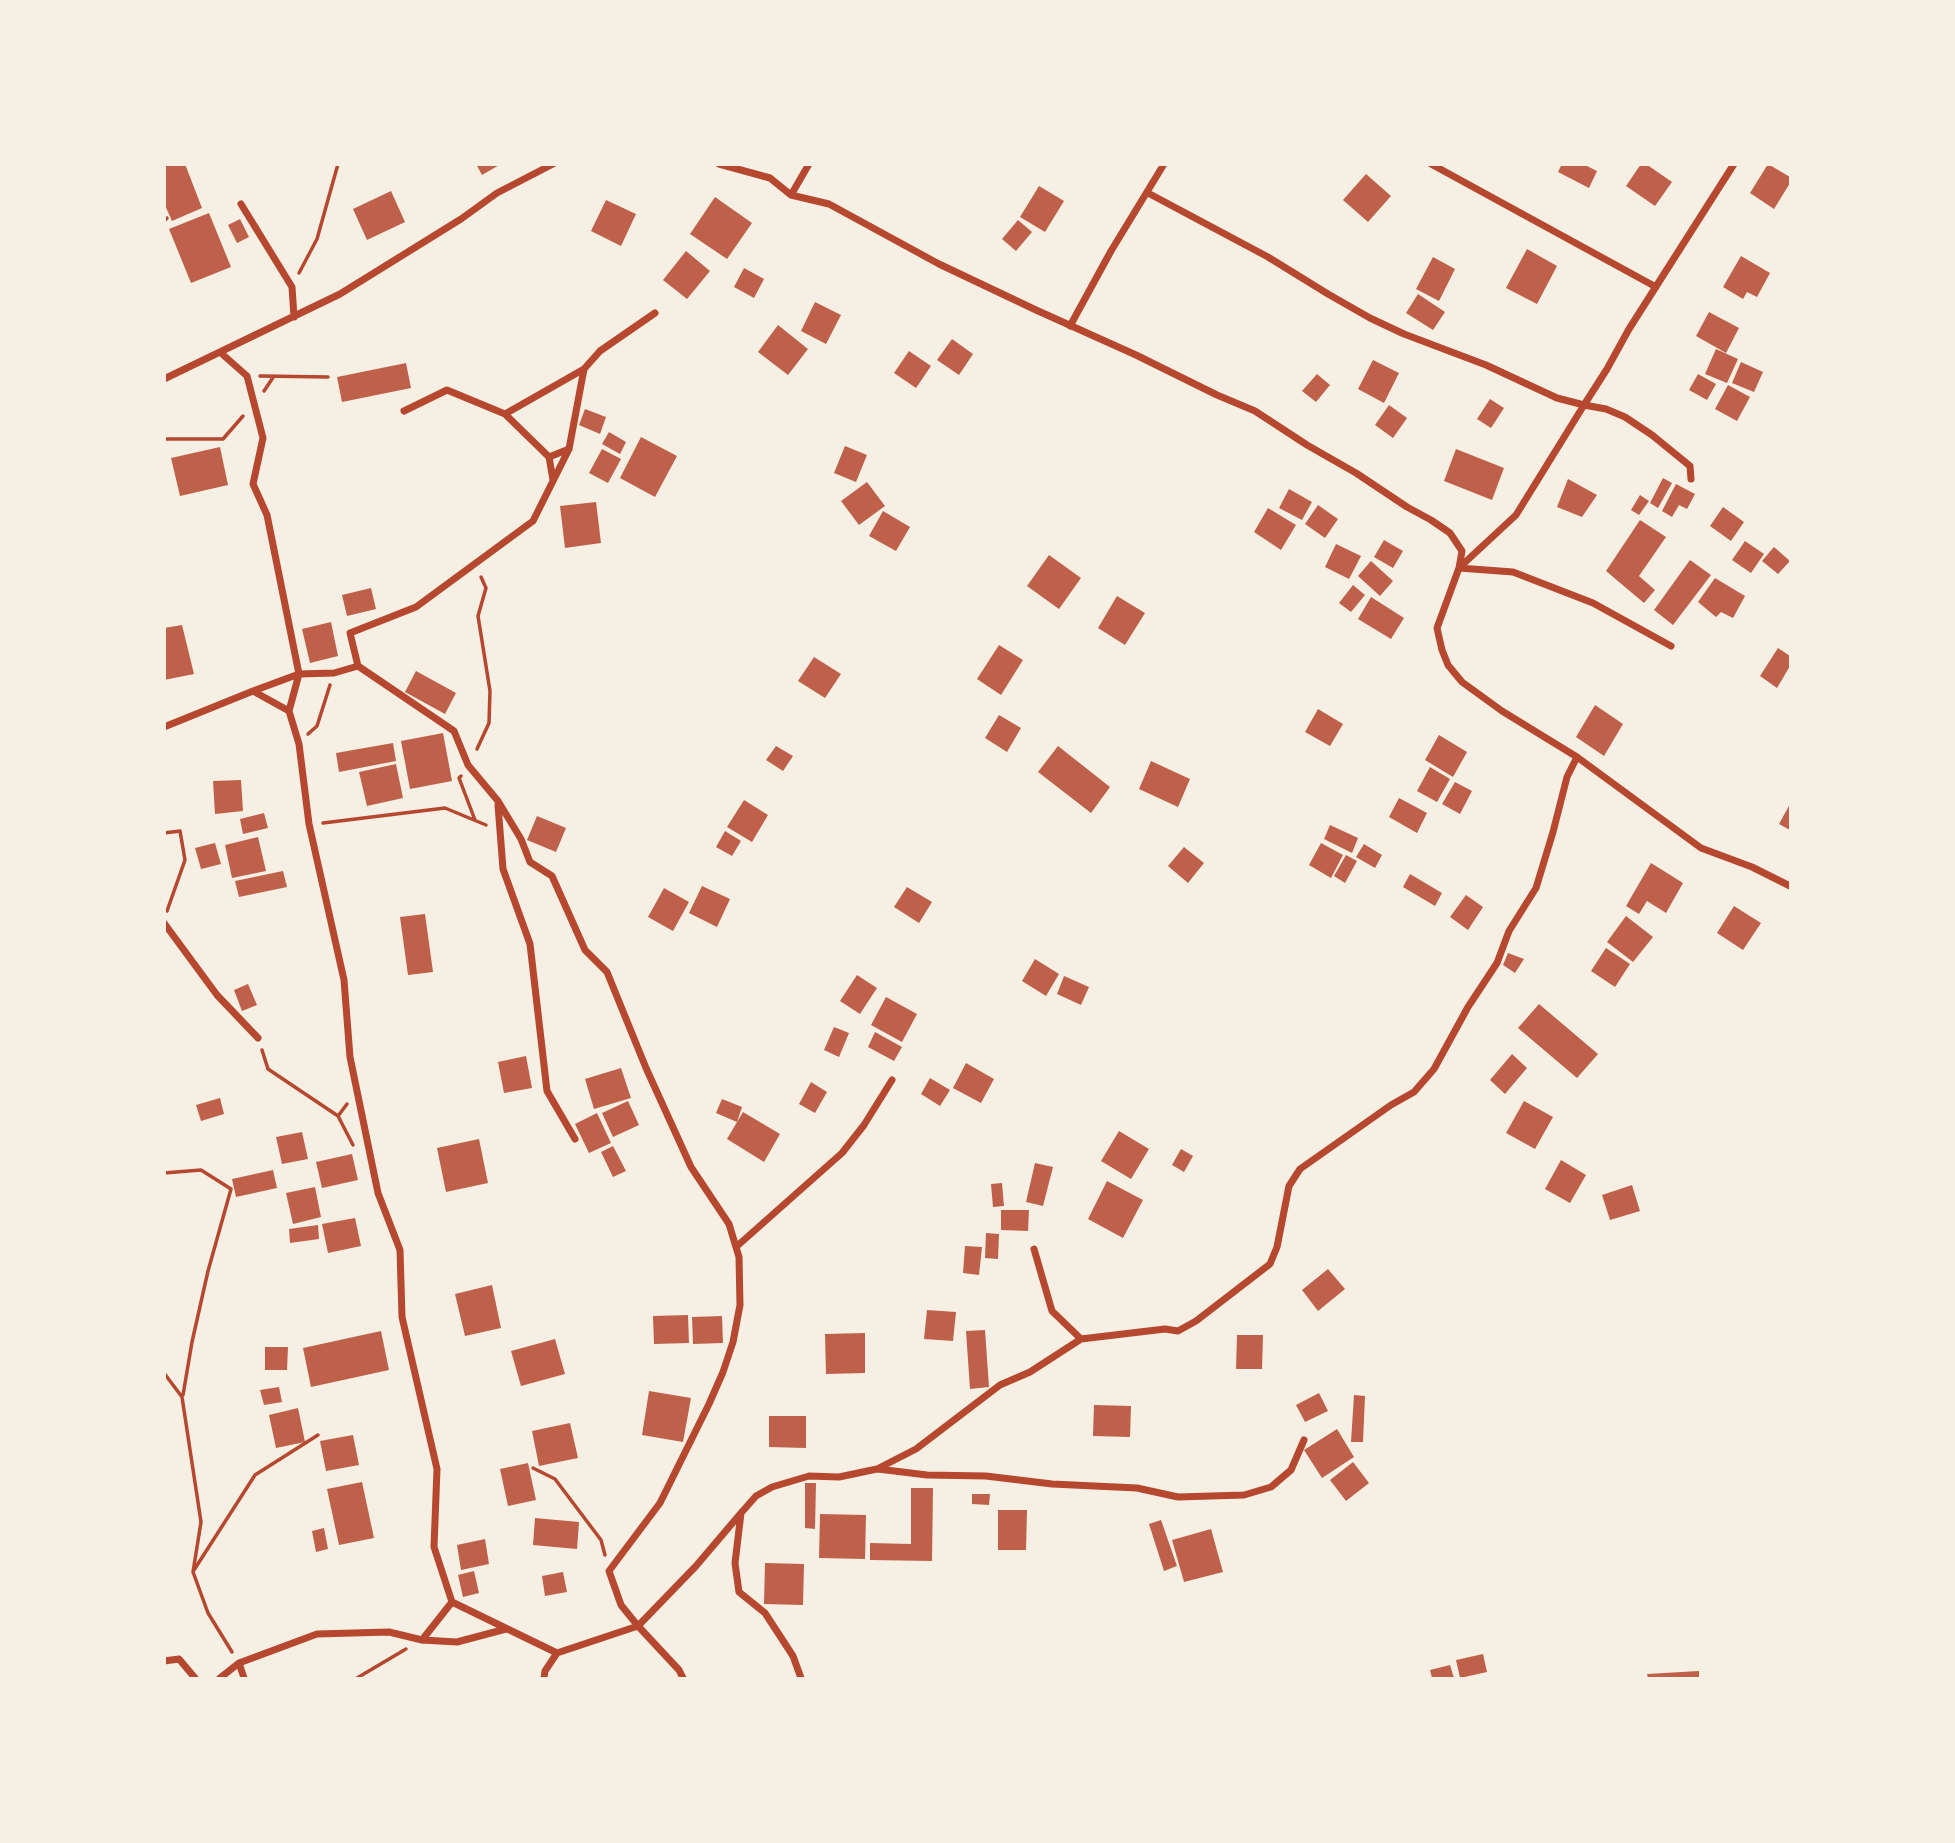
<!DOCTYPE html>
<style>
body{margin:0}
#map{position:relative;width:1955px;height:1843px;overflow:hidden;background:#f6efe4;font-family:Barlow,sans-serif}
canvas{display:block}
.frame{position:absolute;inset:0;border:166px solid #f6efe4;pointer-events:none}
</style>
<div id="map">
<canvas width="1955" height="1843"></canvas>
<div class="frame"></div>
</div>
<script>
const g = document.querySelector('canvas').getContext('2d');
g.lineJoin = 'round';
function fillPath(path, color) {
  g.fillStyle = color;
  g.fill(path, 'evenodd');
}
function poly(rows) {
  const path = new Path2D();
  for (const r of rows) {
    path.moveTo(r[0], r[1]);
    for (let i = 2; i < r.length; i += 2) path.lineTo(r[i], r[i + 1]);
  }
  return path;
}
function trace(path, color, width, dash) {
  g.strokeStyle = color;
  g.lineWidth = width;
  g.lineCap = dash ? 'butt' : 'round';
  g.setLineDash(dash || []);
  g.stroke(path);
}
const building = poly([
 [169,164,185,164,202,208,172,221,164,203,164,166],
 [476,164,501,164,482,175],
 [1562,164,1583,164,1597,171,1589,188,1558,172],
 [1641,164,1646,164,1672,182,1655,206,1626,186],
 [1768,164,1790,177,1790,183,1774,209,1750,193],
 [1366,174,1391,196,1368,222,1343,200],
 [1039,186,1064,201,1045,232,1020,217],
 [391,191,405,222,367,240,353,209],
 [715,197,752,223,727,259,690,234],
 [606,200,636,214,621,246,591,231],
 [209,213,231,267,191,283,169,229],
 [240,219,249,237,237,243,228,225],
 [1018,220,1032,232,1016,251,1002,239],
 [1527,249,1557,266,1537,304,1506,288],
 [686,251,710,271,687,299,663,280],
 [1741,256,1770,273,1757,297,1747,292,1743,299,1723,287],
 [1433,257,1455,269,1439,301,1416,289],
 [744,268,764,279,754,298,734,287],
 [1418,294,1445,312,1433,330,1406,313],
 [815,302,841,315,826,344,801,331],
 [1709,312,1739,328,1726,353,1696,336],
 [778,325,808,349,788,375,758,352],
 [952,339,973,354,959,375,937,360],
 [1716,349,1738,359,1727,383,1705,374],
 [909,351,931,366,916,388,894,373],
 [1373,360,1399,373,1384,403,1358,389],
 [1741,362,1763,372,1754,392,1732,383],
 [406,363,411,388,342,402,337,377],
 [1317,374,1330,385,1316,402,1302,391],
 [1698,374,1716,384,1707,400,1689,390],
 [1728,385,1750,397,1737,421,1715,409],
 [1490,399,1504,408,1491,428,1477,419],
 [1389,405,1407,418,1393,438,1375,425],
 [585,409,606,417,600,434,579,425],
 [609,432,626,442,620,454,602,444],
 [641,437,677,456,655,497,620,478],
 [845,446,867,455,856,482,834,473],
 [220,447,228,485,180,496,171,458],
 [602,449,621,459,608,483,589,473],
 [1456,449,1504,468,1492,500,1444,481],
 [1663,478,1672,483,1658,508,1650,503],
 [1568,479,1597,495,1582,517,1557,507],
 [867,482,885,506,859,525,841,501],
 [1676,484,1695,494,1687,509,1679,505,1672,517,1662,511],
 [1289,489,1312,502,1302,520,1279,508],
 [1640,495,1649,501,1639,515,1631,510],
 [596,502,601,543,565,548,560,506],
 [1318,505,1338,519,1325,538,1305,524],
 [1723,507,1744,522,1731,541,1710,526],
 [1268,508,1296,525,1281,550,1254,532],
 [883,511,910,527,896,551,869,536],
 [1640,520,1666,537,1639,576,1655,590,1644,603,1606,571],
 [1384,540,1403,551,1393,568,1374,557],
 [1745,541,1764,554,1751,573,1732,560],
 [1336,544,1361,556,1349,579,1325,567],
 [1774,547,1790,561,1778,574,1762,561],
 [1049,555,1081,578,1059,609,1027,586],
 [1690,560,1711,575,1673,625,1654,610],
 [1371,561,1393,581,1380,596,1358,576],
 [1715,578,1745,596,1733,618,1721,612,1716,617,1698,602],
 [1353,585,1365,595,1351,612,1339,603],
 [371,588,376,609,347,616,342,595],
 [1117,596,1145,613,1125,645,1098,628],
 [1371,597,1404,618,1391,639,1358,619],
 [331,622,338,656,310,663,302,629],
 [182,625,194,674,164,680,164,628],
 [999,645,1023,660,1001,695,977,679],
 [1778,648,1790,656,1790,666,1777,688,1760,676],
 [814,657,841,674,825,698,798,681],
 [416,671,456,693,445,714,405,692],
 [1595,705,1623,724,1604,756,1576,737],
 [1318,709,1343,724,1330,746,1305,732],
 [999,715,1021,728,1007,752,985,738],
 [443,733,452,781,410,789,401,741],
 [1439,735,1467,752,1453,777,1425,760],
 [393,743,396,761,339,772,336,753],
 [776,746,793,756,783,771,766,760],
 [1058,746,1110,787,1091,813,1038,772],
 [1151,761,1190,779,1178,807,1139,789],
 [396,764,403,798,367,806,359,772],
 [1430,767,1450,779,1437,802,1417,791],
 [241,780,243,811,215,814,213,781],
 [1455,782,1472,791,1460,814,1442,804],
 [1399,798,1427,813,1417,833,1389,817],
 [744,800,768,815,752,842,727,827],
 [1790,804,1790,830,1779,824],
 [264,813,268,828,243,834,240,819],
 [537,816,566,828,556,852,527,840],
 [1330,825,1358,838,1352,853,1324,839],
 [725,831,741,841,732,856,716,847],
 [258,837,266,871,232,878,225,845],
 [215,843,221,864,201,869,195,848],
 [1321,843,1343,855,1331,878,1309,865],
 [1364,844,1382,855,1375,868,1356,857],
 [1184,847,1204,863,1188,883,1168,866],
 [1346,855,1357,861,1345,883,1334,876],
 [1651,863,1683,883,1666,913,1647,901,1639,914,1626,906],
 [283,871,287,887,239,897,235,881],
 [1410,874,1442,893,1435,906,1403,887],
 [702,886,730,899,717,927,689,913],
 [907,887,932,902,919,923,894,907],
 [664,888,689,902,673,931,648,917],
 [1466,895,1483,907,1468,930,1450,917],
 [1734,906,1761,923,1743,950,1717,933],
 [425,914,433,972,408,975,400,917],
 [1626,916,1653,937,1633,962,1607,942],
 [1606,948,1630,964,1615,987,1591,971],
 [1508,953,1524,959,1515,973,1503,965],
 [1035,959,1059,974,1046,996,1022,981],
 [857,975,877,988,860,1014,840,1001],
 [1064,976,1089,987,1081,1005,1057,994],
 [248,984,257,1005,242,1011,234,990],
 [886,997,917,1014,902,1042,871,1025],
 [1539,1004,1598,1054,1577,1078,1518,1028],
 [834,1027,849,1033,839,1057,824,1050],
 [875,1032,902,1047,894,1061,868,1047],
 [1512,1054,1527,1068,1505,1094,1490,1080],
 [526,1056,532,1088,504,1093,498,1062],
 [966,1063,994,1079,981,1103,953,1088],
 [621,1068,631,1098,594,1109,585,1079],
 [930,1078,950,1090,940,1106,921,1094],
 [811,1082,827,1092,815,1113,799,1104],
 [220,1098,224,1114,201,1121,196,1105],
 [722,1099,742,1107,737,1122,716,1113],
 [628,1101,639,1125,613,1137,602,1113],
 [1524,1101,1553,1117,1535,1149,1506,1133],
 [743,1112,780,1134,764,1162,727,1139],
 [597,1113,611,1143,589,1153,575,1124],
 [1119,1131,1149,1149,1131,1179,1101,1161],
 [302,1132,308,1159,282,1164,276,1137],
 [479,1139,488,1183,446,1192,437,1148],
 [613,1146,626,1171,613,1177,601,1152],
 [1181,1149,1193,1156,1184,1172,1172,1165],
 [352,1154,358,1180,322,1188,316,1162],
 [1561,1160,1586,1175,1570,1203,1545,1189],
 [1035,1163,1053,1167,1043,1206,1026,1202],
 [273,1170,277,1188,236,1197,232,1179],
 [1107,1181,1143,1200,1123,1238,1088,1219],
 [1002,1183,1004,1206,993,1207,991,1184],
 [1632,1185,1640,1211,1610,1220,1602,1195],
 [315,1187,321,1217,293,1224,286,1193],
 [1001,1210,1029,1210,1028,1231,1001,1230],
 [355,1218,361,1246,328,1253,322,1224],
 [318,1225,319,1239,290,1243,289,1229],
 [986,1233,999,1234,998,1259,985,1258],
 [965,1246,982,1247,979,1275,963,1273],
 [1328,1269,1345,1289,1318,1311,1302,1290],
 [492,1285,501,1328,465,1336,455,1294],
 [927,1310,956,1312,953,1341,924,1339],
 [688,1315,689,1343,654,1344,653,1316],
 [722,1316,723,1343,693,1344,692,1317],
 [985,1330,989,1387,970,1389,966,1331],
 [381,1331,389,1370,311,1387,303,1348],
 [865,1333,865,1373,826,1374,825,1334],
 [1237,1335,1263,1335,1262,1369,1236,1369],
 [555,1339,565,1374,521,1386,511,1351],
 [265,1347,288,1347,287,1370,265,1370],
 [279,1387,282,1402,264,1405,260,1390],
 [649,1391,691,1398,683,1442,642,1435],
 [1319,1393,1328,1411,1305,1422,1296,1405],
 [1354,1395,1365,1396,1363,1442,1351,1442],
 [1094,1405,1131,1406,1130,1437,1093,1436],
 [298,1408,305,1442,276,1448,269,1415],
 [769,1416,806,1416,806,1448,769,1447],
 [570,1423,578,1458,539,1466,532,1431],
 [1337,1429,1354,1457,1322,1478,1304,1450],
 [353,1435,359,1465,326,1471,320,1441],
 [1353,1462,1369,1483,1346,1501,1330,1480],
 [528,1463,536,1500,508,1506,500,1469],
 [362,1482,374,1538,339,1545,327,1489],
 [805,1483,816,1483,815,1529,805,1528],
 [911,1488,933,1488,932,1561,870,1560,870,1543,911,1544],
 [972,1494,990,1494,989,1505,972,1504],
 [998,1510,1027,1510,1026,1550,998,1550],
 [820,1514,866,1515,865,1559,819,1558],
 [535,1518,579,1522,577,1549,533,1545],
 [1161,1520,1177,1566,1164,1571,1149,1524],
 [324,1528,328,1549,316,1552,312,1531],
 [1211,1529,1223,1572,1184,1582,1172,1540],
 [485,1539,489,1564,461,1570,457,1545],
 [765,1563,804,1564,803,1605,764,1604],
 [474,1571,479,1593,463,1597,458,1575],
 [563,1572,567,1592,545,1596,542,1576],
 [1483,1654,1487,1672,1460,1678,1456,1660],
 [1450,1665,1454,1678,1432,1678,1430,1670],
 [1699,1671,1699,1678,1648,1678,1647,1674]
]);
const path = poly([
 [164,221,167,218],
 [299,273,317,239,338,164],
 [260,376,328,377],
 [264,391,274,376],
 [164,439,223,439,243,416],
 [308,734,317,726,330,685],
 [477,749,489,723,490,691,478,616,486,588,481,577],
 [461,776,459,778,475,820],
 [323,823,445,808,486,825],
 [164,833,180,831,185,860,167,911],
 [262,1050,268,1069,338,1116,347,1104],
 [338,1116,353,1145],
 [164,1173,201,1170,231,1189,208,1271,192,1342,183,1395],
 [164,1373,182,1397,201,1522,193,1572,208,1613,232,1652],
 [533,1468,555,1479,601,1540,605,1555],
 [194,1570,255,1475,318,1435],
 [357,1678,406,1649]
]);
const minor = poly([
 [719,164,770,178,791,195,829,204,939,264,1036,310,1136,355,1217,395,1255,411,1307,445,1356,473,1407,507,1431,520,1450,533,1462,551,1459,568,1437,628,1442,650,1448,665,1462,682,1502,711,1577,757,1701,848,1752,867,1790,886],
 [1431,164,1656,287],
 [1148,193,1268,257,1328,294,1370,318,1404,334,1486,365,1557,398,1584,405,1607,369,1629,329,1734,164],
 [791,195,809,164],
 [241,204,292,287,294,317],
 [1070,326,1111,251,1164,164],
 [221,353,247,376,263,438,253,484,267,515,299,674,289,711,299,744,309,824,344,980,350,1057,378,1193,400,1250,402,1317,437,1469,434,1547,452,1602,557,1653],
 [164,379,340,294,461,219,497,193,553,164],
 [404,411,447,390,505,414,584,369,600,351,655,313],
 [505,414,549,457,569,449],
 [549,457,553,480],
 [1460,567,1516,515,1584,405,1606,409,1625,417,1652,435,1690,466,1691,479],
 [1459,568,1513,572,1593,603,1671,646],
 [358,666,350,633,416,607,533,521,569,449,584,369],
 [253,691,299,674,334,673,358,666,454,731,468,765,498,801,521,839,530,862,552,876,585,950,607,972,646,1068,691,1167,729,1224,739,1257,740,1305,733,1342,723,1372,709,1404,660,1503,609,1571,621,1605,638,1626,679,1670,683,1678],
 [164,727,253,691,289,711],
 [498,805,503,869,530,944,547,1091,575,1139],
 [164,923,217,995,258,1038],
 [736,1247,842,1153,864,1125,892,1080],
 [1034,1249,1052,1311,1081,1339],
 [878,1469,927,1475,986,1476,1052,1484,1137,1488,1178,1497,1244,1495,1271,1487,1291,1470,1304,1440],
 [422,1640,452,1602],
 [164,1661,179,1659,195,1678],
 [239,1663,244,1678],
 [220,1678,239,1663,317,1634,389,1632,422,1640,457,1642,506,1629],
 [544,1678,545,1671,557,1653,638,1626,696,1566,741,1513],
 [801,1678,793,1656,765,1613,739,1592,735,1563,741,1513,756,1496,772,1487,809,1476,839,1477,877,1469,916,1449,1000,1385,1030,1372,1081,1339,1165,1329,1178,1331,1196,1321,1270,1264,1277,1247,1289,1186,1300,1169,1391,1105,1414,1092,1434,1069,1468,1007,1497,963,1509,931,1536,888,1553,832,1567,777,1577,757]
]);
fillPath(building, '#bf614a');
trace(path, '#b5482f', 3.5);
trace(minor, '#b5482f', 7);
</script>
